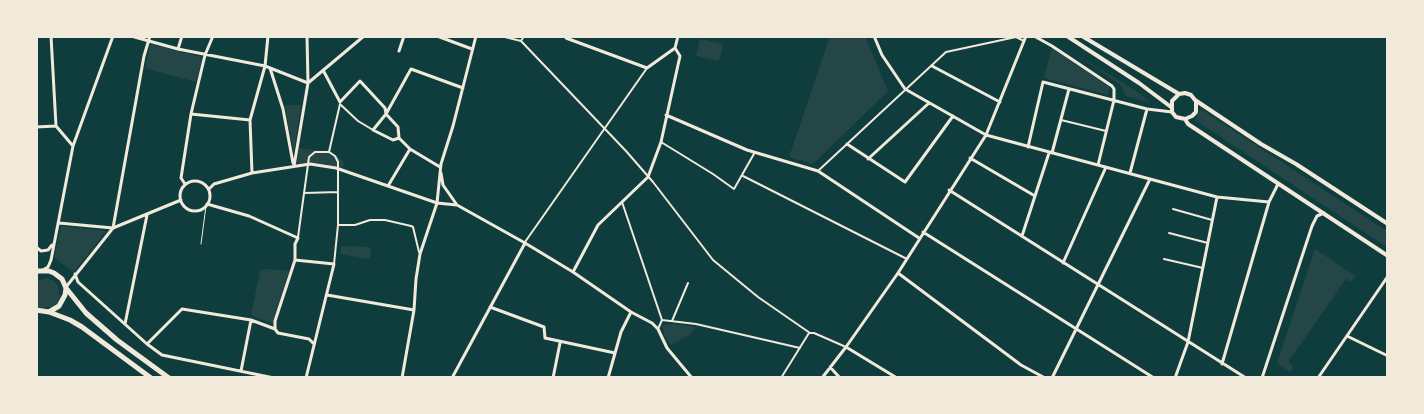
<!DOCTYPE html>
<style>
body{margin:0}
#map{position:relative;width:1424px;height:414px;overflow:hidden;background:#0f3d3e;font-family:"Zilla Slab",serif}
canvas{display:block}
.frame{position:absolute;inset:0;border:38px solid #f1e9da;pointer-events:none}
</style>
<div id="map">
<canvas width="1424" height="414"></canvas>
<div class="frame"></div>
</div>
<script>
const g = document.querySelector('canvas').getContext('2d');
g.lineJoin = 'round';
function fillPath(path, color) {
  g.fillStyle = color;
  g.fill(path, 'evenodd');
}
function poly(rows) {
  const path = new Path2D();
  for (const r of rows) {
    if (r.length === 3) {
      path.moveTo(r[0] + r[2], r[1]);
      path.arc(r[0], r[1], r[2], 0, 2 * Math.PI);
      continue;
    }
    path.moveTo(r[0], r[1]);
    for (let i = 2; i < r.length; i += 2) path.lineTo(r[i], r[i + 1]);
  }
  return path;
}
function trace(path, color, width, dash) {
  g.strokeStyle = color;
  g.lineWidth = width;
  g.lineCap = dash ? 'butt' : 'round';
  g.setLineDash(dash || []);
  g.stroke(path);
}
const green = poly([
 [830,36,865,36,888,91,813,164,789,157],
 [700,39,723,44,719,61,696,56],
 [153,44,200,57,202,60,196,82,145,68,150,45],
 [1052,48,1110,87,1108,95,1044,78],
 [1077,55,1136,91,1151,103,1127,96,1123,92,1122,86],
 [285,105,301,105,294,152,289,129],
 [1201,109,1388,232,1388,248,1195,120],
 [299,148,332,152,345,163,342,168,324,164,303,166,298,164,297,161],
 [61,226,106,231,74,272,70,270,54,257],
 [341,246,369,247,371,249,370,258,367,259,340,254],
 [1315,249,1355,276,1351,282,1346,279,1288,362,1293,366,1290,372,1277,363],
 [265,269,289,271,273,324,251,315,260,271],
 [47,278,54,281,58,286,60,296,57,303,52,307,41,308,36,305,36,281],
 [674,324,695,327,691,334,671,345,665,336,662,325]
]);
const service = poly([
 [201,244,206,206]
]);
const pedestrian = poly([
 [501,36,521,41],
 [1016,37,1024,41],
 [521,41,626,151,653,182,713,260,758,297,810,333,814,333,846,347],
 [521,41,524,36],
 [341,105,358,121,373,130],
 [1061,120,1106,131],
 [661,142,713,174,734,189,755,152],
 [329,152,340,104],
 [819,170,946,52,1016,37],
 [743,176,907,259],
 [305,193,338,192],
 [622,202,662,320,658,329],
 [1173,209,1212,220],
 [338,225,355,225,370,220,385,220,411,226,413,227,419,252],
 [1169,233,1208,243],
 [298,237,309,157,315,152,329,152,335,156,338,162,338,225,334,264],
 [525,242,647,68],
 [1164,259,1203,268],
 [662,320,696,324,800,348],
 [672,321,688,283],
 [781,378,809,333]
]);
const minor = poly([
 [51,36,56,126,73,146],
 [131,36,178,49,265,66,308,83,364,36],
 [437,36,472,49],
 [567,36,566,38,647,68,675,48,678,36],
 [874,36,882,55,905,89,986,135,1217,197,1269,202],
 [1034,36,1052,46,1112,86,1114,89,1114,100,1098,165],
 [178,49,182,36],
 [399,51,404,36],
 [932,66,1000,102],
 [270,68,283,109,293,163],
 [323,70,340,102,360,81,385,108,386,114,398,127,399,138],
 [191,114,250,120],
 [666,115,747,150,818,171,919,238],
 [36,127,56,126],
 [399,138,393,140,373,130,386,114,411,69,463,88],
 [399,138,410,149,440,167],
 [847,144,905,182,953,116],
 [1028,147,1043,82,1147,109,1172,112],
 [1052,153,1069,89],
 [970,158,1035,196],
 [868,159,929,103],
 [294,166,308,83,307,36],
 [252,173,250,120,265,66,268,36],
 [441,173,443,185,457,205],
 [1130,173,1147,109],
 [195,196,15],
 [185,184,181,178,191,114,205,55,213,36],
 [388,186,410,149],
 [209,189,214,184,252,173,310,164,336,168,437,203,457,205,525,243,573,272,631,312,652,323,658,329,667,348,692,378],
 [949,190,1246,378],
 [207,204,249,216,298,238,295,244,295,260,275,321,275,329],
 [59,223,113,228,181,200],
 [923,232,1154,378],
 [1022,236,1049,153],
 [36,247,41,251,48,250,52,245],
 [295,260,334,264,306,378],
 [1063,263,1106,167],
 [43,270,48,267,51,260,73,146,113,36],
 [573,272,598,225,648,177,661,142,680,56,675,48],
 [898,273,1021,365,1045,378],
 [75,274,78,282,147,344,162,355,274,378],
 [66,287,113,228,144,56,150,36],
 [327,295,414,310],
 [490,307,544,327,545,338,615,353],
 [125,324,147,215],
 [1347,336,1388,356],
 [147,344,182,309,251,320,275,329,278,333,309,339,314,344],
 [846,347,897,378],
 [1222,364,1269,202,1278,184],
 [830,367,840,378],
 [241,371,251,320],
 [402,378,414,310,416,279,420,254,437,203,441,164,453,126,476,36],
 [452,378,525,243],
 [553,378,560,343],
 [608,378,621,332,631,312],
 [822,378,846,347,898,273,986,135,1026,36],
 [1052,378,1150,179],
 [1175,378,1188,342,1217,197],
 [1262,378,1312,226,1317,216,1324,213],
 [1318,378,1388,276]
]);
const tertiary = poly([
 [1067,36,1139,83,1171,107],
 [1082,36,1179,94],
 [1185,119,1192,116,1196,112,1196,101],
 [1388,224,1296,164,1261,144,1195,100,1191,95,1185,93,1179,94,1172,101,1172,112,1176,117,1185,119,1188,124,1388,256]
]);
const trunk = poly([
 [36,271,49,271,54,273,62,279,66,288,65,295,59,306,49,312,36,310],
 [66,288,86,313,117,340,169,378],
 [49,312,70,320,82,327,151,378]
]);
fillPath(green, '#244646');
trace(service, '#f1e9da', 1);
trace(pedestrian, '#f1e9da', 2);
trace(minor, '#f1e9da', 3);
trace(tertiary, '#f1e9da', 4);
trace(trunk, '#f1e9da', 5);
</script>
